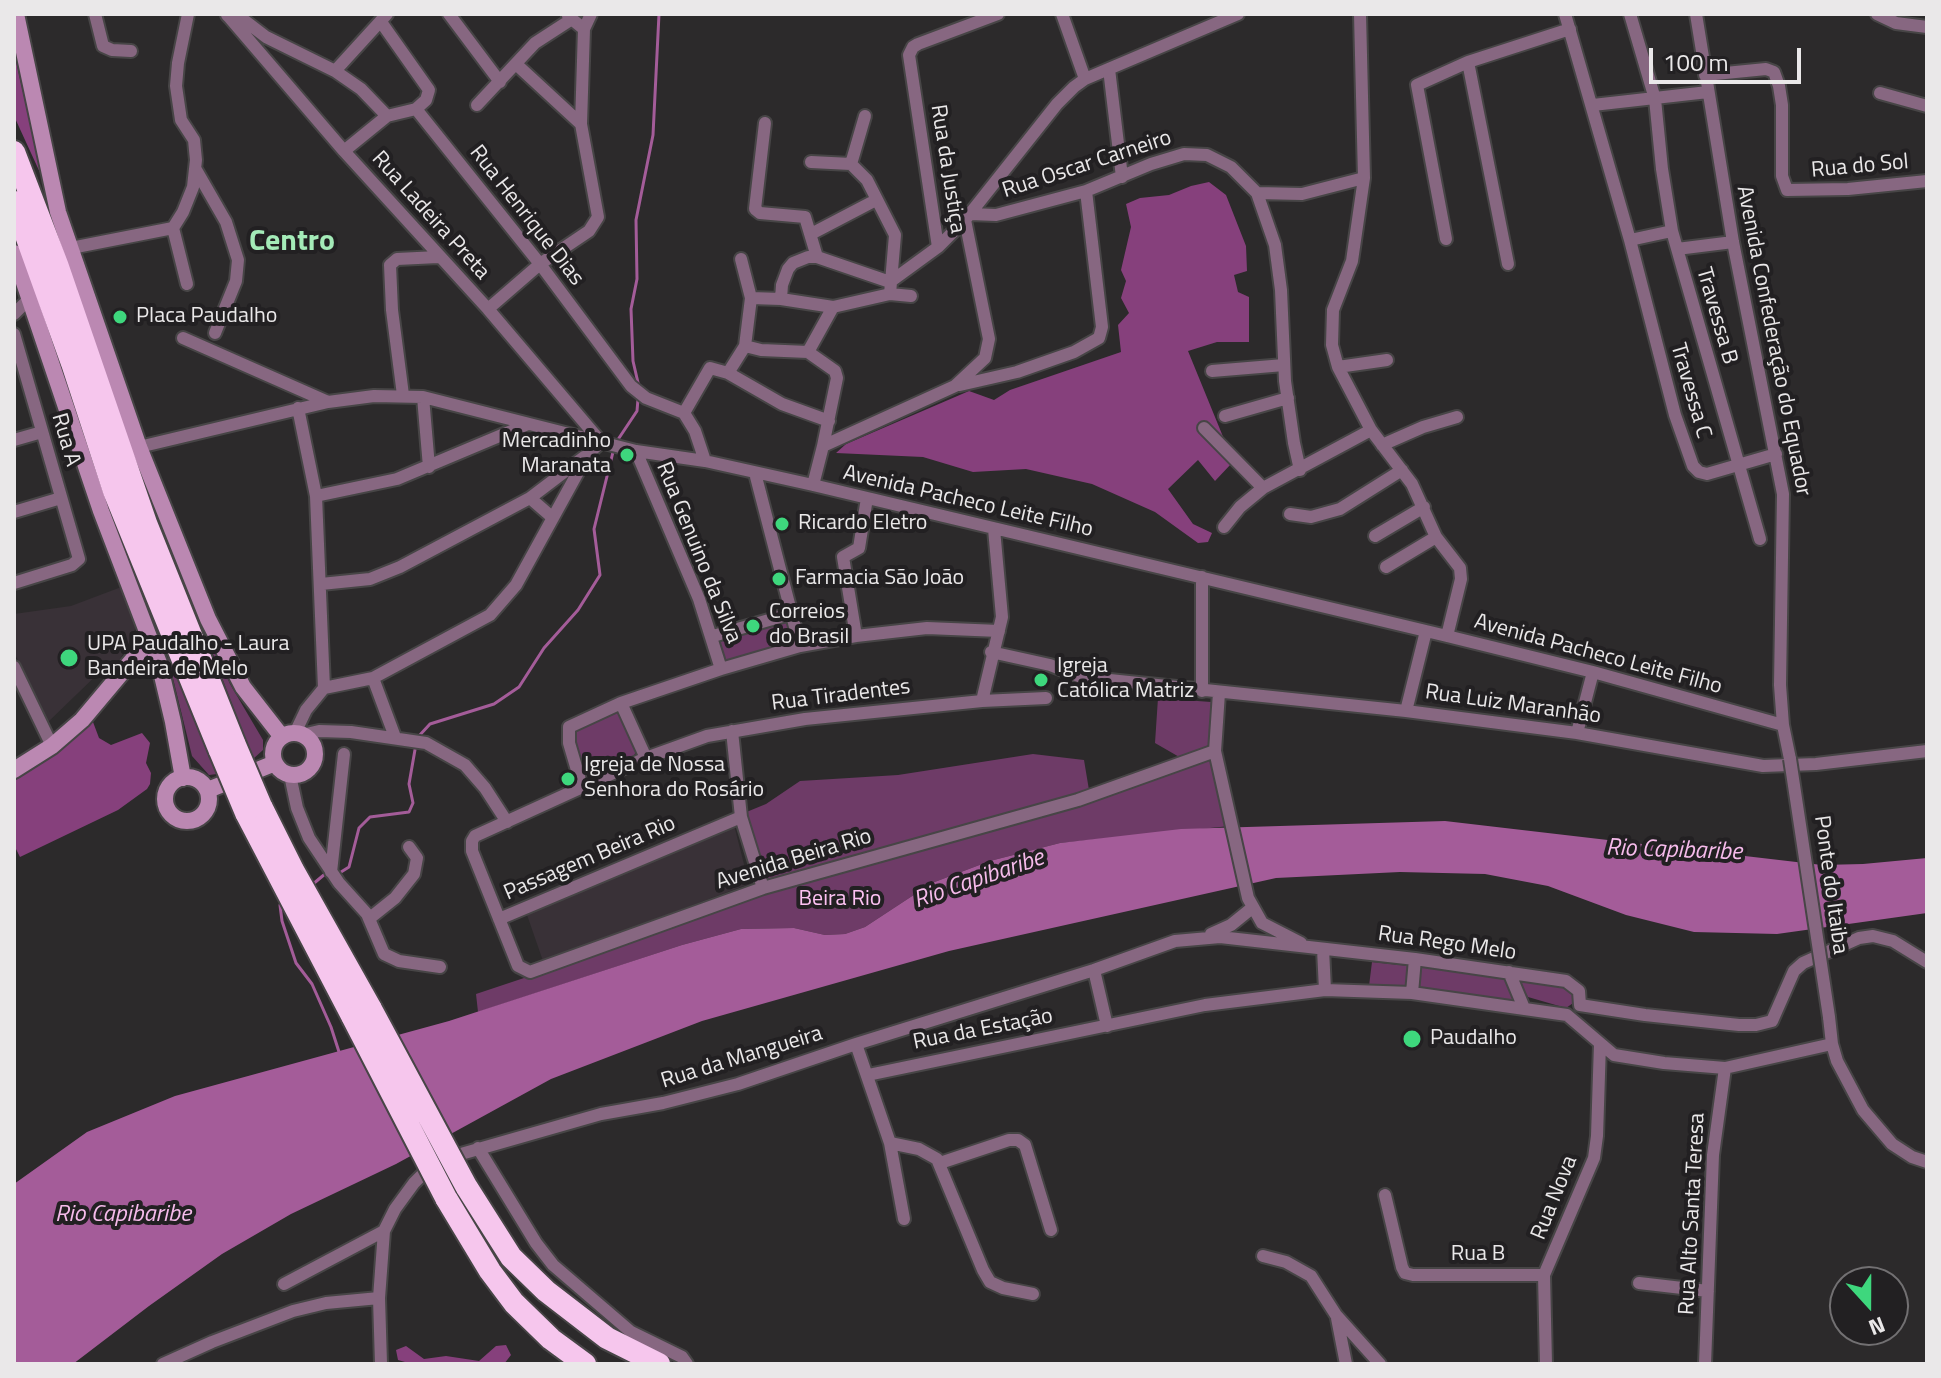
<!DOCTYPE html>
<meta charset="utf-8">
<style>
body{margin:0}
#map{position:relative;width:1941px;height:1378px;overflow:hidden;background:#2c2a2b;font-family:"Titillium Web",sans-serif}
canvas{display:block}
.frame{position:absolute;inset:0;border:16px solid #eae8e9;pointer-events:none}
.north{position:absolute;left:1829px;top:1266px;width:80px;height:80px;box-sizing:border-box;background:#222022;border:2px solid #727072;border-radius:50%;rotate:159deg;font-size:22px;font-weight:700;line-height:32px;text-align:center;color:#eae8e9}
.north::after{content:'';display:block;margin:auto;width:28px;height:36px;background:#3ed77d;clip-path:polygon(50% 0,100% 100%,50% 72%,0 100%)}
.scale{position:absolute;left:1649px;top:48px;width:152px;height:36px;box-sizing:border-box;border:4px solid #eae8e9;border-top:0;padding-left:10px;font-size:24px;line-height:28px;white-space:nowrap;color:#eae8e9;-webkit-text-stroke:6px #222022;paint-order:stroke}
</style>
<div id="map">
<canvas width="1941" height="1378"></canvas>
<div class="frame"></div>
<div class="north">N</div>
<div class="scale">100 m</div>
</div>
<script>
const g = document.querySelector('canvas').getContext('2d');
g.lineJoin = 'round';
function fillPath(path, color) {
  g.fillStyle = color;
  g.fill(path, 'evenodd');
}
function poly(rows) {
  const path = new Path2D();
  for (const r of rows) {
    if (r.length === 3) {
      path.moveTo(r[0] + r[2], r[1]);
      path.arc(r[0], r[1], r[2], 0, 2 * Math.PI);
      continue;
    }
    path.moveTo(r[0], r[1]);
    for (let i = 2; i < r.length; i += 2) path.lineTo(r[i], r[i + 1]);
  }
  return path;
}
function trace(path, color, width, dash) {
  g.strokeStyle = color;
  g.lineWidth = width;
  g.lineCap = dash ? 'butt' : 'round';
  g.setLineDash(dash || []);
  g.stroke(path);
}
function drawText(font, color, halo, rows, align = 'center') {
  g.font = font + ' "Titillium Web",sans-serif';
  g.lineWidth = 8;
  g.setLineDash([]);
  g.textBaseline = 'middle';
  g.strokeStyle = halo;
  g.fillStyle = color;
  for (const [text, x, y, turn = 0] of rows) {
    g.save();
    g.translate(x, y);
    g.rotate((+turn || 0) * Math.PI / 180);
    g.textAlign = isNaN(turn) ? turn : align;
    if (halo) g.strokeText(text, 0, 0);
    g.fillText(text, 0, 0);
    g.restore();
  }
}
const built = poly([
 [124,586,136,615,136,627,126,649,115,667,107,665,47,723,14,652,14,614,71,606],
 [734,825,749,884,543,961,526,912]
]);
const green = poly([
 [192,599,230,684,263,740,263,750,253,759],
 [790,614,800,646,721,669,713,636],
 [168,658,172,659,217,774,209,775,192,756],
 [1158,698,1211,702,1209,745,1181,758,1155,743],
 [619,710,638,748,632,759,589,781,583,776,572,731],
 [1215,751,1230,826,1060,843,990,861,932,883,865,927,845,934,825,935,794,928,741,929,682,945,478,1012,476,994,536,974,763,888,1106,790],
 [1033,754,1084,760,1089,790,767,883,744,813,766,804,800,781,898,775],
 [1372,962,1504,976,1515,1001,1369,986],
 [1518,980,1567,981,1576,1001,1566,1008,1528,997]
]);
const forest = poly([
 [14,52,18,70,42,177,14,116],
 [1209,182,1226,195,1246,246,1247,271,1234,275,1238,292,1249,297,1249,342,1217,342,1188,351,1226,444,1231,464,1215,481,1198,460,1168,489,1193,524,1212,533,1208,542,1198,543,1155,512,1092,484,1026,469,973,472,923,457,836,453,846,444,969,391,994,400,1010,390,1121,352,1118,325,1129,313,1121,298,1126,281,1121,270,1131,227,1126,204,1140,198,1169,195,1191,186],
 [93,722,99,738,111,745,142,733,150,743,146,763,151,773,150,784,147,789,118,810,20,857,14,845,14,781,52,757],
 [506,1345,511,1355,504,1364,412,1364,398,1360,396,1350,406,1346,424,1359,446,1356,479,1361,496,1346]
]);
const water = poly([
 [1445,821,1822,865,1863,864,1927,858,1927,913,1777,934,1694,932,1626,915,1548,886,1485,874,1400,872,1276,878,949,951,702,1021,551,1079,396,1164,291,1214,222,1254,149,1306,73,1364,14,1364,14,1184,87,1132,175,1096,449,1021,682,945,741,929,794,928,825,935,845,934,865,927,932,883,990,861,1060,843,1181,829]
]);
const stream = poly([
 [639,387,633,361,631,309,637,279,636,220,653,135,659,14],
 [617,441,637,411,638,399],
 [418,737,430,724,494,704,519,687,544,648,578,610,600,575,594,529,614,448],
 [341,872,349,867,359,828,370,817,409,812,413,803,409,784,416,744],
 [313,884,325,874],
 [280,905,282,921,296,963,312,984,331,1027,340,1055]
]);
const street = poly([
 [95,14,103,46,112,50,131,51],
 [449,14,500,82],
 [1062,14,1085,79],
 [1360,14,1364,178,1352,261,1333,310,1332,345,1338,367,1371,430,1412,484,1436,537,1460,568,1461,579,1447,636],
 [1565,14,1630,240,1675,415,1693,466,1699,472,1707,474,1776,454],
 [1630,14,1655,99,1662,169,1672,231,1760,539],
 [1696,14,1733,242,1783,494,1780,685,1783,725,1790,759],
 [1877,14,1896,23,1927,27],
 [227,15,230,18,240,17,266,37,335,71,361,89,387,116],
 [568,16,584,29,581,124],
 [230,18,344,151,488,309,601,442,588,454,516,585,490,615,373,678,324,688],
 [381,22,429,90,426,100,416,109,540,264,631,386,646,398,684,413],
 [584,29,591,14],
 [1468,62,1508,264],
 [1109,69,1122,177],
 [335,71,387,14],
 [1705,75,1766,69,1774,72,1779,86,1782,105,1782,176,1787,190,1848,189,1927,181],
 [1880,93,1927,106],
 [477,105,535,43,572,19],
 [1593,105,1708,92],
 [765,123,755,209,760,213,805,217,817,257],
 [344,151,387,116,416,109],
 [811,162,851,164,867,180,895,235,890,294],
 [851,164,865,116],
 [195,168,226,222,238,260,236,281,215,333],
 [1257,193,1302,194,1364,178],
 [970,214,996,215,1086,191,1151,164,1184,154,1207,155,1231,167,1257,193,1275,245,1281,290,1285,381,1294,443,1300,470],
 [173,228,187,284],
 [811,234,876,200],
 [1446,239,1417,85,1468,62,1570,29],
 [1630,240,1672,231],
 [938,247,909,55,913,47,918,44,998,14],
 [71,248,173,228,183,212,193,187,196,160,194,140,181,120,176,86,178,63,188,14],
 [1677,249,1733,242],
 [751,298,781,299,833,307,890,294,911,296],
 [781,299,782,285,788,269,793,263,808,257,817,257,890,282,938,247,965,220,1057,104,1074,87,1085,79,1238,14],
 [488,309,540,264,589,231,598,217,581,124,516,64],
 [14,314,30,298],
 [14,334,79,559,72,565,14,583],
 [183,338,328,402],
 [745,346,761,350,808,352,835,371,837,378,823,446],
 [808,352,833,307],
 [1338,367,1387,360],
 [1212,371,1284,365],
 [728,373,782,404,829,421],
 [960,385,1017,372,1074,352,1099,338,1102,327,1086,191],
 [403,395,392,310,390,265,397,259,438,257],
 [423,397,429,467],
 [298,408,316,496,324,688],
 [1225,416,1288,398],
 [1204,428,1263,488],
 [14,440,42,432],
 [1382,445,1423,427,1457,417],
 [139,447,328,402,374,396,423,397,636,451,705,461,813,485,1447,636,1593,672,1783,725],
 [636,451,699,599,721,669],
 [705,461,695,431,684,413,710,368,728,373,745,346,751,298,741,259],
 [755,473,800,646],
 [813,485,823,446,955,386,985,358,989,339,965,220],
 [316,496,397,479,528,424],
 [530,498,553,518],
 [14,512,61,498],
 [1290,514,1311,517,1340,509,1402,470],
 [1224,527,1240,507,1263,488,1371,430],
 [1375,536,1424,507],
 [1386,567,1436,537],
 [1202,577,1202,691],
 [321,584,370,579,400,567,530,498,584,457],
 [713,636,790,614],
 [856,636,843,557,859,548,867,498],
 [991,652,1050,665,1081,677,1406,711,1577,733,1763,766,1816,764,1927,751],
 [14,667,52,746],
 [373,678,395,737],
 [1219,693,1215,751,1248,898,1262,923,1301,943],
 [1046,698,982,701,805,719,707,736,646,758,475,836,472,841,472,851,518,966,530,972,763,888,1078,800,1215,751],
 [982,701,1002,617,994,529],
 [621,703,646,758],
 [1406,711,1426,631],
 [732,731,741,817,763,888],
 [295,733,306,710,324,688],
 [1577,733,1593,672],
 [302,735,319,731,351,732,426,743,465,765,485,788,507,822],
 [290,775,297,808,309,838,339,883,367,914,384,954,399,961,440,967],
 [582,787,569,743,569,727,621,703,721,669,800,646,856,636,927,628,999,631],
 [331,872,344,754],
 [370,918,395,898,414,874,417,858,409,847],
 [499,919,741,817],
 [1211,934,1231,925,1252,908],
 [1323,949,1325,990],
 [1094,970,1107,1026],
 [1509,972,1524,1008],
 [1412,993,1415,959],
 [1829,1017,1832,1044,1837,1061,1863,1110,1892,1144,1912,1157,1927,1162],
 [856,1044,890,1143,919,1149,937,1159,983,1270,990,1282,1003,1288,1033,1294],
 [868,1075,1205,1005,1325,990,1412,993,1567,1015,1614,1055,1664,1063,1725,1068,1832,1044],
 [890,1143,904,1219],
 [478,1148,536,1243,553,1265,631,1332,682,1357,687,1364],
 [940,1163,1009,1140,1018,1140,1025,1145,1051,1230],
 [1385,1195,1402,1267,1405,1273,1413,1275,1544,1275],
 [1263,1256,1286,1262,1311,1276,1336,1315,1380,1364],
 [1639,1283,1708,1291],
 [284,1284,384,1231],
 [1337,1318,1346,1364],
 [163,1364,212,1342,293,1311,326,1303,379,1298],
 [381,1364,379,1298,384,1231,395,1209,414,1183,423,1174,461,1154,601,1114,663,1103,738,1084,856,1044,1094,970,1175,941,1220,937,1415,959,1566,981,1579,991,1580,1005,1645,1015,1739,1025,1756,1025,1772,1021,1794,971,1803,963,1859,938,1873,936,1893,941,1927,962],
 [1546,1364,1544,1275,1594,1158,1597,1136,1600,1044],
 [1705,1364,1713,1155,1725,1068]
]);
const secondary = poly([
 [16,14,58,212,139,447,208,619,243,687,282,737],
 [14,253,101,511,159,663,173,722,183,778],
 [294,754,21],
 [14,770,52,746,82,720,150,639],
 [187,799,22],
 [208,790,275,763]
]);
const highway = poly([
 [14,152,58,267,146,523,235,745],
 [14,202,73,366,114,491,220,751],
 [261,806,293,870,371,1009],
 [246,813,353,1018],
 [466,1186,511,1257,546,1291,607,1338,659,1364],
 [446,1198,490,1271,514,1303,551,1339,585,1364]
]);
const streetBridge = poly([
 [1790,759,1829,1017]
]);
const highwayBridge = poly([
 [235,745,261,806],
 [220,751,246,813],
 [371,1009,466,1186],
 [353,1018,446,1198]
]);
const markers = [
 [120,317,8,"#3ed77d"],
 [627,455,8,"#3ed77d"],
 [782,524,8,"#3ed77d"],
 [779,579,8,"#3ed77d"],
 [753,626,8,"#3ed77d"],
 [69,658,10,"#3ed77d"],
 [1041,680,8,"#3ed77d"],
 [568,779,8,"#3ed77d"],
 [1412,1039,10,"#3ed77d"]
];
const streetNames = [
 ["Rua Oscar Carneiro",1087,165,-18],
 ["Rua do Sol",1860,167,-5],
 ["Rua da Justiça",947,169,81],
 ["Rua Ladeira Preta",430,216,48],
 ["Rua Henrique Dias",526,216,52],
 ["Travessa B",1716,316,74],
 ["Avenida Confederação do Equador",1773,341,79],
 ["Travessa C",1690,391,74],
 ["Rua A",65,440,74],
 ["Avenida Pacheco Leite Filho",968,502,13],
 ["Rua Genuino da Silva",698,553,68],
 ["Avenida Pacheco Leite Filho",1598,655,15],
 ["Rua Tiradentes",841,696,-7],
 ["Rua Luiz Maranhão",1513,705,8],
 ["Passagem Beira Rio",590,859,-23],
 ["Avenida Beira Rio",794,860,-17],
 ["Ponte do Itaiba",1830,885,82],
 ["Rua Rego Melo",1447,944,8],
 ["Rua da Estação",983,1030,-11],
 ["Rua da Mangueira",742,1058,-17],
 ["Rua Nova",1555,1198,-68],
 ["Rua Alto Santa Teresa",1693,1214,-87],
 ["Rua B",1478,1255]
];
const poiNames = [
 ["Placa Paudalho",136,317],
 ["Mercadinho",611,442,"right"],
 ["Maranata",611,467,"right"],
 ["Ricardo Eletro",798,524],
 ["Farmacia São João",795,579],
 ["Correios",769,613],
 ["do Brasil",769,638],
 ["UPA Paudalho - Laura",87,645],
 ["Bandeira de Melo",87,670],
 ["Igreja",1057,667],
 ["Católica Matriz",1057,692],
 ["Igreja de Nossa",584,766],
 ["Senhora do Rosário",584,791],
 ["Paudalho",1430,1039]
];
const parkNames = [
 ["Beira Rio",840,900]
];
const waterNames = [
 ["Rio Capibaribe",1674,851,2],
 ["Rio Capibaribe",979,880,-19],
 ["Rio Capibaribe",123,1215]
];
const districtNames = [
 ["Centro",292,243]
];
fillPath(built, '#393137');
fillPath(green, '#6e3b67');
fillPath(forest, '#86407c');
fillPath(water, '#a45c99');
trace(stream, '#a45c99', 3);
trace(street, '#474546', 16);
trace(secondary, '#474546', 20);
trace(highway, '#474546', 26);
trace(street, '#876781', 12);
trace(secondary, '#bb88b2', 16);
trace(highway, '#f6c6ed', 22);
trace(streetBridge, '#474546', 16, []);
trace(highwayBridge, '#474546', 26, []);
trace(streetBridge, '#876781', 12);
trace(highwayBridge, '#f6c6ed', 22);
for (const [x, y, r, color] of markers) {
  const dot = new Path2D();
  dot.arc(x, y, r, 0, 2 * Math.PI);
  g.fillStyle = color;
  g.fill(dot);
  trace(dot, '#222022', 3);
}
drawText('22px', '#eae8e9', '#222022', streetNames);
drawText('22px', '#eae8e9', '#222022', poiNames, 'left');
drawText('22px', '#fdc2f3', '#222022', parkNames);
drawText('italic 24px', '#f6bbeb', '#222022', waterNames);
drawText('bold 30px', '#a4ebb8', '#222022', districtNames);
</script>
